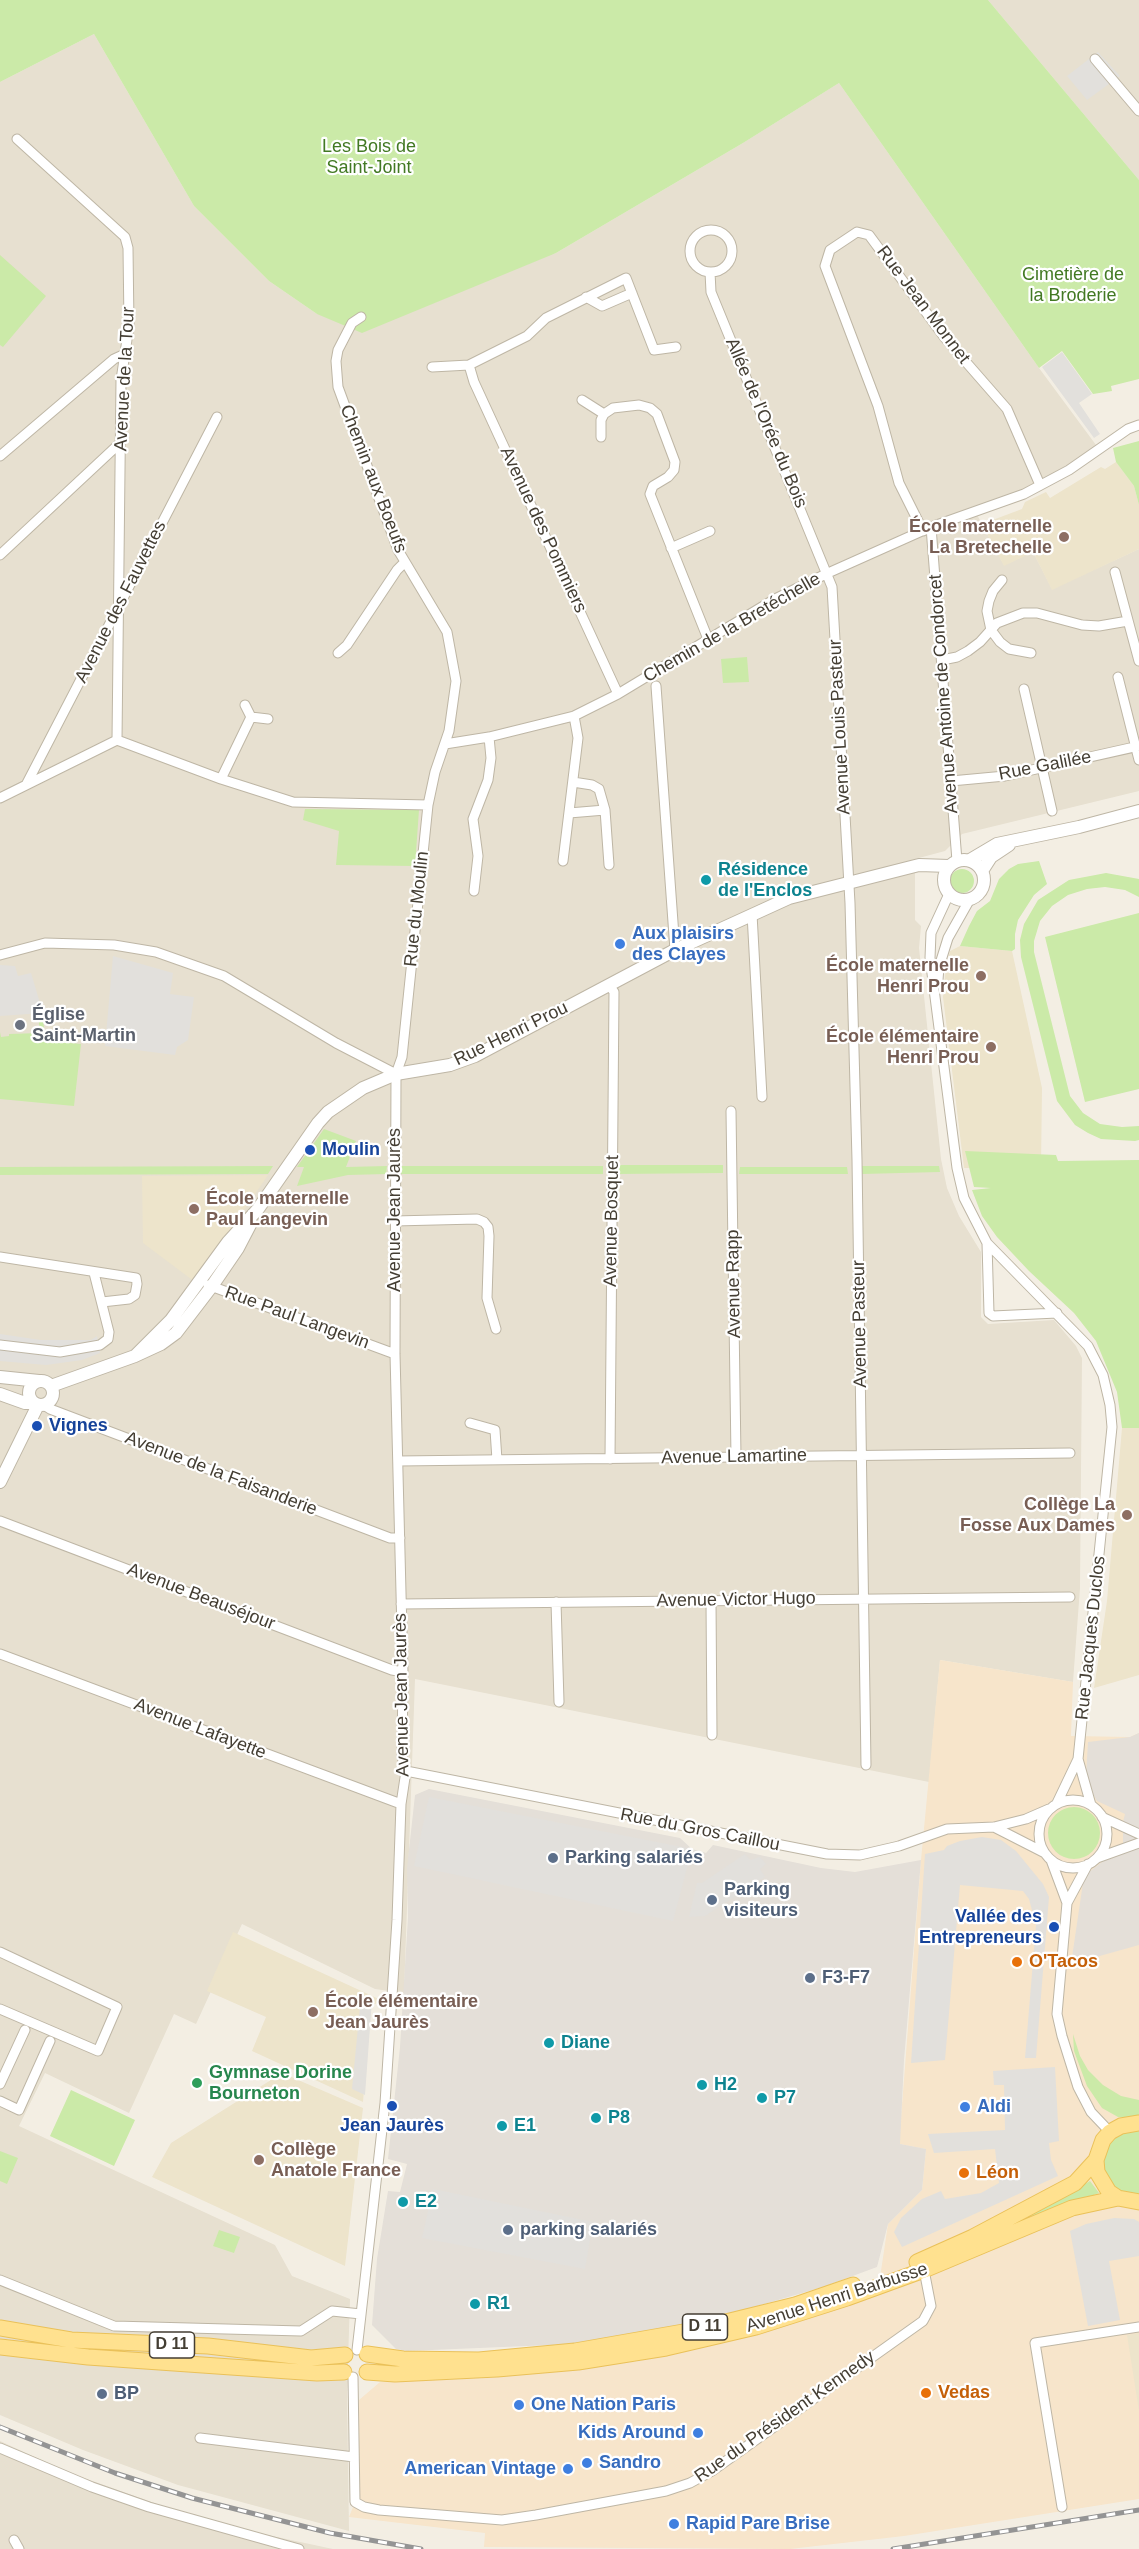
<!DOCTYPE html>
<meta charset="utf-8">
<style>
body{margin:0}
canvas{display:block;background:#f3eee3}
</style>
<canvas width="1139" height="2549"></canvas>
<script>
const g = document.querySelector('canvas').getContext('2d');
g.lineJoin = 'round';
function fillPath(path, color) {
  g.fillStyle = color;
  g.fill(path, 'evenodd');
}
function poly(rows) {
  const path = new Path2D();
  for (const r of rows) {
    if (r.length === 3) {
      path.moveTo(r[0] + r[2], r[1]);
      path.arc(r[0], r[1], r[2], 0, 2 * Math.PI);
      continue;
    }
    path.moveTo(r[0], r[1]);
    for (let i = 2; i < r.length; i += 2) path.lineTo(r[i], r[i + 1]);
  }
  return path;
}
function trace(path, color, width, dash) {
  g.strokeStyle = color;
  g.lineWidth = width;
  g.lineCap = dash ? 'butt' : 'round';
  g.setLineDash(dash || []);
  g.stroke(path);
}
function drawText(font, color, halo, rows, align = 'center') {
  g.font = font + ' Arial,sans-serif';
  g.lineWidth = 4.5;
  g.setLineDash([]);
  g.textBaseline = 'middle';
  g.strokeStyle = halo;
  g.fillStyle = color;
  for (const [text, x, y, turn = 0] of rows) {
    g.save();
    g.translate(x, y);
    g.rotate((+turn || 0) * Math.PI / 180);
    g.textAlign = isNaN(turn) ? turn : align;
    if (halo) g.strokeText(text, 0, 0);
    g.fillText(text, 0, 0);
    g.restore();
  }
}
const residential = poly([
 [988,0,1139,0,1139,180],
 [94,34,194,206,269,281,317,314,556,253,743,143,839,83,1039,368,1099,449,1057,477,975,511,1004,565,1033,552,1052,589,1139,549,1139,791,962,834,945,851,915,859,915,920,921,926,919,948,941,1159,947,1188,959,1216,981,1252,981,1317,988,1324,1054,1320,1076,1346,1082,1358,1080,1588,1073,1682,940,1660,929,1782,415,1679,404,1993,375,1989,242,1924,196,2024,174,2014,129,2113,45,2073,19,2126,275,2245,292,2276,350,2299,347,2393,349,2531,178,2485,83,2450,0,2415,0,82],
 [0,2441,70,2473,174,2510,258,2533,333,2549,0,2549]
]);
const commercial = poly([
 [940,1660,1073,1682,1071,1736,1130,1737,1139,1733,1139,2499,904,2536,790,2549,484,2547,485,2533,349,2517,355,2502,359,2400,380,2382,489,2378,640,2361,663,2350,878,2291,888,2224,922,2190,926,2149,899,2144,921,1860]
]);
const industrial = poly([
 [1139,1733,1139,1945,1071,1964,1084,1876,1102,1862,1123,1852,1123,1822,1125,1814,1097,1801,1090,1789,1086,1776,1088,1742,1130,1737],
 [429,1789,680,1838,692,1849,706,1853,713,1845,821,1868,855,1872,921,1860,904,2060,900,2144,926,2149,922,2190,888,2224,877,2267,823,2287,688,2326,575,2344,407,2351,396,2349,372,2325,377,2259,388,2191,400,2192,407,2164,388,2159,400,2047,408,1917,407,1868,415,1795]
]);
const education = poly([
 [1116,462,1134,486,1139,505,1139,549,1052,590,1033,552,1004,566,982,524,1022,509,1025,502,1046,492,1050,498,1101,467,1105,469],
 [960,946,1012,951,1042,1088,1041,1168,964,1168,943,997,946,967,950,951],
 [268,1175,195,1282,143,1243,142,1176],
 [1122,1428,1139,1428,1139,1675,1094,1688,1107,1601],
 [233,1932,381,2000,371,2007,363,2102,252,2051,266,2017,207,1991],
 [282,2073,363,2108,345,2266,152,2177,171,2143],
 [1139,2333,1139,2411,1127,2335]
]);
const green = poly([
 [0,0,988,0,1139,180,1139,379,1111,386,1112,391,1093,394,1062,351,1039,368,839,83,743,143,556,253,362,333,317,314,269,281,194,206,94,34,0,82],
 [0,255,46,296,3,347,0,345],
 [1139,441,1139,505,1134,486,1116,462,1113,448],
 [747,657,749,682,723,683,721,659],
 [305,809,419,810,415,866,336,865,339,831,303,820],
 [1039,861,1047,884,1034,895,1018,920,1015,934,1015,949,1012,951,960,946,969,926,977,911,990,901,999,879,1009,869,1018,864],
 [962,881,12],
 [1106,873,1139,879,1139,897,1125,890,1105,887,1087,889,1068,895,1052,906,1040,921,1034,941,1034,952,1070,1096,1083,1113,1100,1124,1122,1127,1139,1126,1139,1140,1135,1141,1101,1139,1088,1133,1075,1125,1057,1101,1021,957,1020,940,1024,924,1038,900,1069,880],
 [1139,913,1139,1089,1085,1102,1045,937],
 [38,1014,42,1014,46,1041,81,1044,74,1106,0,1099,0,1032,1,1037,9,1036,9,1034,40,1033],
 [324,1129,356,1141,346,1167,387,1166,386,1174,348,1175,297,1186,304,1167,297,1167],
 [965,1151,1056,1155,1058,1161,1139,1160,1139,1428,1122,1428,1117,1392,1096,1341,1074,1313,1029,1271,997,1237,982,1216,972,1190,991,1188,974,1187],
 [616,1165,723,1165,723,1173,617,1174],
 [273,1166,268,1174,0,1175,0,1167],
 [401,1166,603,1166,603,1174,401,1174],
 [861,1166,939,1166,940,1172,862,1174],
 [740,1167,847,1167,848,1174,739,1174],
 [1074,1833,26],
 [1073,2034,1080,2056,1088,2070,1103,2085,1121,2096,1139,2100,1139,2119,1118,2117,1102,2108,1087,2086,1074,2051],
 [71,2090,135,2120,114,2166,50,2136],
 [1139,2131,1139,2194,1126,2194,1116,2190,1103,2173,1103,2152,1116,2136,1126,2132],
 [0,2151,18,2158,7,2184,0,2181],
 [1090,2181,1099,2193,1032,2219,1030,2216],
 [219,2230,240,2237,234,2253,213,2246]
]);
const parking = poly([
 [1098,52,1120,76,1087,100,1067,76],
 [1062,352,1092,394,1079,403,1100,434,1094,438,1042,367],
 [113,956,173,973,170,994,194,997,188,1040,177,1047,175,1055,105,1046],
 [0,965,15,966,18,976,31,973,43,1013,0,1016],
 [0,1334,41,1340,91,1340,97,1336,100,1353,82,1360,46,1365,0,1361],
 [429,1797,692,1849,673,1921,414,1866],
 [982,1837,1001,1840,1016,1851,1043,1884,1049,1897,1036,2058,1025,2058,1036,1925,1029,1899,1023,1891,960,1885,945,2060,911,2063,925,1854,944,1850,947,1846,960,1841],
 [745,1854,750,1860,760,1857,766,1864,760,1869,765,1877,705,1916,689,1917,697,1883,702,1883],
 [361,1996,372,2000,365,2095,352,2089],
 [1055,2067,1059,2141,1049,2143,1051,2160,1058,2176,902,2247,894,2232,901,2218,922,2199,941,2191,945,2199,981,2193,999,2183,995,2149,934,2153,928,2134,1005,2130,1004,2085,994,2085,993,2071],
 [433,2189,593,2222,585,2269,422,2238],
 [1114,2218,1134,2219,1139,2222,1139,2256,1109,2261,1120,2320,1088,2326,1070,2231,1086,2224]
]);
const minor = poly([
 [1095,59,1139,111],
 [17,139,125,237,128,248,129,326,121,380,117,740],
 [711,251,21],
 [710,272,711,292,832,587,850,903,857,1160,866,1765],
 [586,297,602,306,632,293],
 [469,365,474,382,618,694],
 [432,367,469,365,527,336,546,318,626,278,654,350,676,347],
 [582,400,604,414],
 [601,437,601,420,604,414,613,408,639,405,650,408,657,414,675,462,674,470,668,477,653,486,650,494,708,639],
 [0,456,114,359,127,353],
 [931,527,957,861],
 [923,531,899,483,878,406,825,266,830,250,857,232,869,235,945,338,1007,409,1040,485],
 [671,548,710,531],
 [0,555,120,443],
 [1115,572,1139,661],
 [1002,580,993,591,989,601,987,611,991,630,1000,642,1009,649,1031,653],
 [338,653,347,645,397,570,405,562],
 [942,660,957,657,968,651,980,642,997,623,1023,613,1037,613,1082,625,1099,626,1128,621],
 [1118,677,1139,760],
 [656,686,675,950],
 [1024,689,1052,811],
 [251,717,268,719],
 [445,744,489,737,574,716,618,694,775,599,828,573,931,527,1024,494,1069,470,1128,429,1139,425],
 [221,779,251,717,245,705],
 [951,781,1005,776,1139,746],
 [573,782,592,785,599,789,605,810,609,865],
 [26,785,217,417],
 [0,798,117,740,221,779,293,802,428,805],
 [569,813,605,810],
 [563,861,578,738,574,716],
 [474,891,478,856,473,819,488,780,491,758,489,737],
 [949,894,931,933,930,958,957,1168,964,1198,987,1243,1088,1346,1103,1375,1110,1405,1112,1427,1078,1759,1057,1803],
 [752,914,762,1097],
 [0,955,45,943,114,945,156,952,224,976,336,1043,396,1074],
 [938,980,939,967,948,938,970,899],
 [609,985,614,992,610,1459],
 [731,1111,736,1457],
 [394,1221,477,1219,484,1222,488,1227,489,1236,487,1298,496,1329],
 [987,1243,989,1313,993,1316,1057,1313],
 [0,1257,136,1278,137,1284,135,1295,129,1299,102,1302],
 [208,1285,395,1354],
 [0,1345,60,1352,100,1345,108,1339,109,1332,94,1273],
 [44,1405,50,1409,390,1538,400,1538],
 [470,1423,495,1430,497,1460],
 [398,1461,1070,1453],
 [0,1521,392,1670,403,1672],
 [711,1601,712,1735],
 [556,1602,559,1702],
 [401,1604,1070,1597],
 [0,1654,401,1804],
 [1078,1759,1091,1805],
 [406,1771,827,1854,860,1855,899,1846,947,1829,994,1827,1026,1819,1049,1809],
 [1073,1834,34],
 [1102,1817,1139,1834],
 [994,1827,1043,1852],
 [1097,1858,1139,1843],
 [1051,1860,1067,1903],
 [1088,1864,1067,1903,1057,2014,1062,2036,1078,2087,1091,2112,1110,2132],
 [0,1952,117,2007,98,2051,0,2009],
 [0,2084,25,2030],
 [0,2101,19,2110,50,2041],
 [0,2280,114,2326,301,2331,332,2311,361,2314],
 [357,2350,385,2103,397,1920,401,1804,406,1771,402,1757,403,1672,395,1354,396,1074,402,1057,428,805,435,772,449,731,456,681,447,632,398,550,338,387,336,361,338,350,352,323,361,317],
 [353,2377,355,2502,364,2507,379,2510,502,2520,536,2515,666,2491,690,2483,712,2471,923,2321,931,2306,924,2270],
 [200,2438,354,2457],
 [0,2448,92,2487,149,2507,299,2549],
 [1062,2507,1035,2343,1139,2327],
 [14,2540,19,2549]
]);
const tertiary = poly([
 [964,880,20],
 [970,860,997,844,1079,827,1139,811],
 [982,871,991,857,1009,845],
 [135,1356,171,1320,228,1242,258,1209,318,1123,328,1112,363,1088,396,1074,450,1065,475,1056,675,950,789,898,919,865,949,866],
 [0,1377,39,1381],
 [41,1393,12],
 [51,1386,135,1356,161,1344,176,1333,212,1286,238,1248,251,1223],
 [0,1394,25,1403,34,1403],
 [0,1482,38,1405]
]);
const primary = poly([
 [1139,2123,1121,2126,1110,2132,1103,2140,1096,2160,1097,2172,1109,2192,1118,2198,1139,2202],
 [917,2262,973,2237,1075,2183,1096,2160],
 [0,2328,71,2340,208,2346,311,2358,345,2355],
 [0,2347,88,2357,317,2373,344,2372],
 [367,2354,403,2359,479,2360,575,2351,689,2331,795,2305,853,2285],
 [367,2372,395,2374,497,2369,578,2362,666,2348,756,2327,847,2298,924,2270,1072,2208,1118,2198]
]);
const rail = poly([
 [0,2427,115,2473,192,2498,330,2533,421,2549],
 [893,2549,1139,2510]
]);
const markers = [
 [1064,537,6,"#8d6e63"],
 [706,880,6,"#0f9aa8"],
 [620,944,6,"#3f7fe0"],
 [981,976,6,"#8d6e63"],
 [20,1025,6,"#6b7280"],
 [991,1047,6,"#8d6e63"],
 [310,1150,6,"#1a4fb4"],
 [194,1209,6,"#8d6e63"],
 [37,1426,6,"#1a4fb4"],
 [1127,1515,6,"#8d6e63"],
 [553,1858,6,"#5c6f8a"],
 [712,1900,6,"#5c6f8a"],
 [1054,1927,6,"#1a4fb4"],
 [1017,1962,6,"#e8710a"],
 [810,1978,6,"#5c6f8a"],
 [313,2012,6,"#8d6e63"],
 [549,2043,6,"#0f9aa8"],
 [197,2083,6,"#2e9e5b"],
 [702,2085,6,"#0f9aa8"],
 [762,2098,6,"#0f9aa8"],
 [392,2106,6,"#1a4fb4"],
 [965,2107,6,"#3f7fe0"],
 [596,2118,6,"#0f9aa8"],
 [502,2126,6,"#0f9aa8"],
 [259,2160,6,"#8d6e63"],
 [964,2173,6,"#e8710a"],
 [403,2202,6,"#0f9aa8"],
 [508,2230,6,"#5c6f8a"],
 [475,2304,6,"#0f9aa8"],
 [926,2393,6,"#e8710a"],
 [102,2394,6,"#5c6f8a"],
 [519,2405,6,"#3f7fe0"],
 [698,2433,6,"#3f7fe0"],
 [587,2463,6,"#3f7fe0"],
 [568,2469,6,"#3f7fe0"],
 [674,2524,6,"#3f7fe0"]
];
const shields = [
 [705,2327,45],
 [172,2345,45]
];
const shieldNames = [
 ["D 11",705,2327],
 ["D 11",172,2345]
];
const parkNames = [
 ["Les Bois de",369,147],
 ["Saint-Joint",369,168],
 ["Cimetière de",1073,275],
 ["la Broderie",1073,296]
];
const streetNames = [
 ["Rue Jean Monnet",923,305,53],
 ["Avenue de la Tour",125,379,-87],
 ["Allée de l'Orée du Bois",766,423,67],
 ["Chemin aux Boeufs",373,479,69],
 ["Avenue des Pommiers",543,530,65],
 ["Avenue des Fauvettes",121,602,-63],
 ["Chemin de la Bretéchelle",732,628,-30],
 ["Avenue Antoine de Condorcet",944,694,-94],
 ["Avenue Louis Pasteur",840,727,-93],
 ["Rue Galilée",1045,766,-11],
 ["Rue du Moulin",417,909,-84],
 ["Rue Henri Prou",511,1034,-26],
 ["Avenue Jean Jaurès",395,1210,-90],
 ["Avenue Bosquet",612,1221,-89],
 ["Avenue Rapp",734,1284,-91],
 ["Rue Paul Langevin",297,1318,20],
 ["Avenue Pasteur",860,1324,-91],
 ["Avenue Lamartine",734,1457,-1],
 ["Avenue de la Faisanderie",221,1474,21],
 ["Avenue Beauséjour",201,1597,21],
 ["Avenue Victor Hugo",736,1600,-1],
 ["Rue Jacques Duclos",1091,1638,-84],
 ["Avenue Jean Jaurès",402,1695,-91],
 ["Avenue Lafayette",200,1729,21],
 ["Rue du Gros Caillou",700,1830,11],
 ["Avenue Henri Barbusse",837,2298,-18],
 ["Rue du Président Kennedy",785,2417,-35]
];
const educationNames = [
 ["École maternelle",1052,527],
 ["La Bretechelle",1052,548],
 ["École maternelle",969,966],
 ["Henri Prou",969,987],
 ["École élémentaire",979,1037],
 ["Henri Prou",979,1058],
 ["École maternelle",206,1199,"left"],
 ["Paul Langevin",206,1220,"left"],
 ["Collège La",1115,1505],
 ["Fosse Aux Dames",1115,1526],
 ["École élémentaire",325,2002,"left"],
 ["Jean Jaurès",325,2023,"left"],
 ["Collège",271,2150,"left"],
 ["Anatole France",271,2171,"left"]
];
const cultureNames = [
 ["Résidence",718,870],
 ["de l'Enclos",718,891],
 ["Diane",561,2043],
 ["H2",714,2085],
 ["P7",774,2098],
 ["P8",608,2118],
 ["E1",514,2126],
 ["E2",415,2202],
 ["R1",487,2304]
];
const shopNames = [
 ["Aux plaisirs",632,934],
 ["des Clayes",632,955],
 ["Aldi",977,2107],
 ["One Nation Paris",531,2405],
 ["Kids Around",686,2433,"right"],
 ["Sandro",599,2463],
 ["American Vintage",556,2469,"right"],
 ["Rapid Pare Brise",686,2524]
];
const worshipNames = [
 ["Église",32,1015],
 ["Saint-Martin",32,1036]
];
const transitNames = [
 ["Moulin",322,1150],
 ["Vignes",49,1426],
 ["Vallée des",1042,1917,"right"],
 ["Entrepreneurs",1042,1938,"right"],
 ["Jean Jaurès",392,2126,"center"]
];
const serviceNames = [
 ["Parking salariés",565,1858],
 ["Parking",724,1890],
 ["visiteurs",724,1911],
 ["F3-F7",822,1978],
 ["parking salariés",520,2230],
 ["BP",114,2394]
];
const foodNames = [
 ["O'Tacos",1029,1962],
 ["Léon",976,2173],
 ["Vedas",938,2393]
];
const leisureNames = [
 ["Gymnase Dorine",209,2073],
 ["Bourneton",209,2094]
];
fillPath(residential, '#e7e0d0');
fillPath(commercial, '#f7e5cb');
fillPath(industrial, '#e4dfd8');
fillPath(education, '#ede4cb');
fillPath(green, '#cbeaa8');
fillPath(parking, '#e2e0dc');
trace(minor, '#beb6a5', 11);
trace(tertiary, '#beb6a5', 14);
trace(primary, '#eac159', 17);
trace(minor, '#fff', 9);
trace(tertiary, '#fff', 12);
trace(primary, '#ffe18f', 15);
trace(rail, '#949494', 5);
trace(rail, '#fff', 3, [9]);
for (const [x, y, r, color] of markers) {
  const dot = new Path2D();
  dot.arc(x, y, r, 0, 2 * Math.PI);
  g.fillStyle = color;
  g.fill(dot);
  trace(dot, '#fff', 2);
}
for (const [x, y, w] of shields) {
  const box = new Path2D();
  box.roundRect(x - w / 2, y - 13, w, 26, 4.5);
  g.fillStyle = '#fff';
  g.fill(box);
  trace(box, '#443e33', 1.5);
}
drawText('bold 16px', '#443e33', null, shieldNames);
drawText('18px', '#427923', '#fff', parkNames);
drawText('18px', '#443e33', '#fff', streetNames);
drawText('bold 18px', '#785e54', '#fff', educationNames, 'right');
drawText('bold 18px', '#0d838f', '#fff', cultureNames, 'left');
drawText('bold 18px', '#366cbe', '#fff', shopNames, 'left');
drawText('bold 18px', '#5b616d', '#fff', worshipNames, 'left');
drawText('bold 18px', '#164399', '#fff', transitNames, 'left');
drawText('bold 18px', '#4e5e75', '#fff', serviceNames, 'left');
drawText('bold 18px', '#c56008', '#fff', foodNames, 'left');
drawText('bold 18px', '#27864d', '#fff', leisureNames, 'left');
</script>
